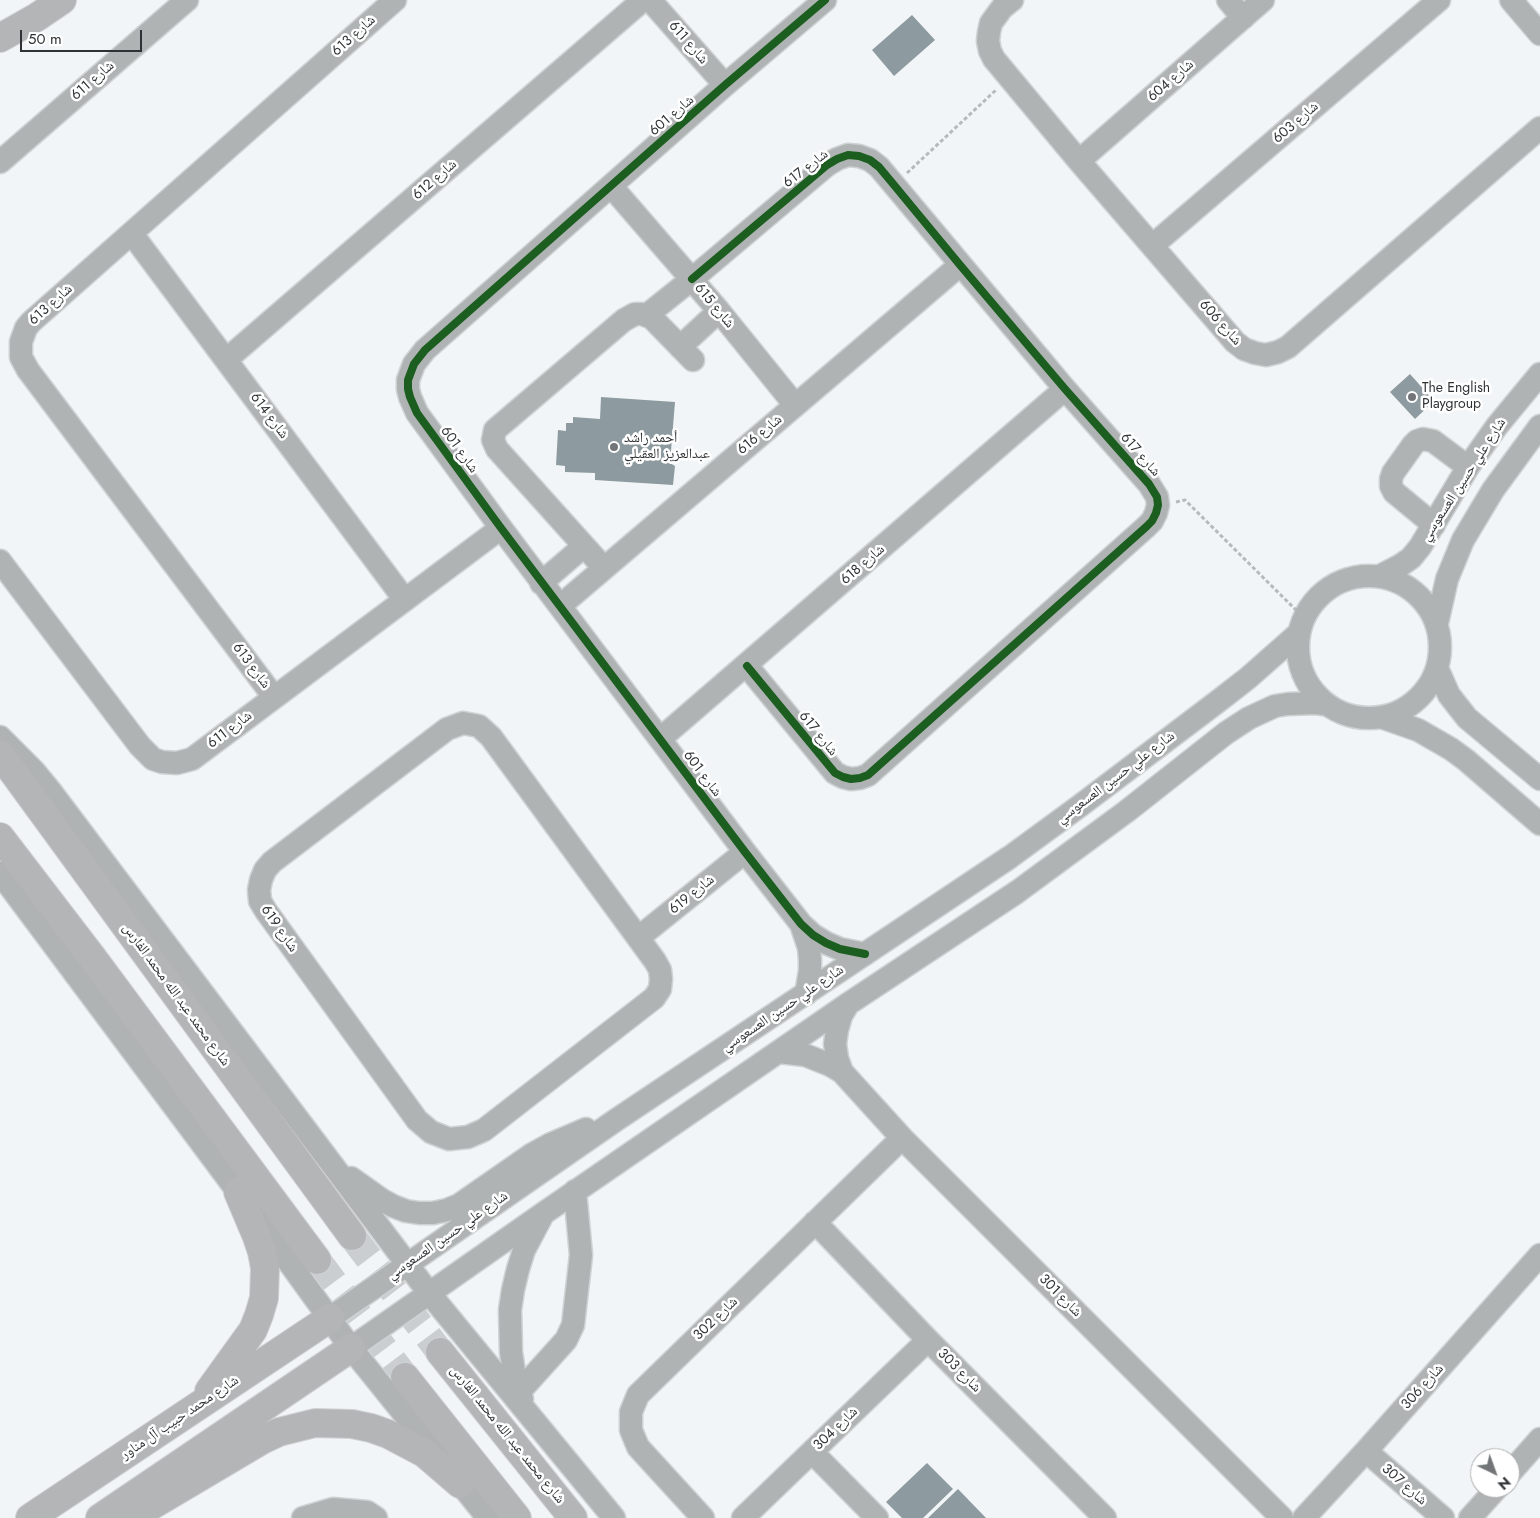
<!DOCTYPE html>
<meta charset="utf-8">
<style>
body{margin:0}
#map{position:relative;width:1540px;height:1518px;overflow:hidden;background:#f1f5f7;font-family:Jost,sans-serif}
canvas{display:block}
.north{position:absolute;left:1470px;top:1448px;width:50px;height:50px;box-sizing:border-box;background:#fff;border:1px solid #acadae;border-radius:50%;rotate:138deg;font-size:14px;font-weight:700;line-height:20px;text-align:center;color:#2f3234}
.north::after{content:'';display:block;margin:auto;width:18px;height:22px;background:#737678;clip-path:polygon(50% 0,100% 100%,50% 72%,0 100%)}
.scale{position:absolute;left:20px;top:30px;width:122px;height:22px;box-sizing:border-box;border:2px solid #2f3234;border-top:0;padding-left:6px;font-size:15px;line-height:18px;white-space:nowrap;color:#2f3234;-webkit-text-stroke:4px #fff;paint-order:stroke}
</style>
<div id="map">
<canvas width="1540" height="1518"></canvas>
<div class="north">N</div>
<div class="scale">50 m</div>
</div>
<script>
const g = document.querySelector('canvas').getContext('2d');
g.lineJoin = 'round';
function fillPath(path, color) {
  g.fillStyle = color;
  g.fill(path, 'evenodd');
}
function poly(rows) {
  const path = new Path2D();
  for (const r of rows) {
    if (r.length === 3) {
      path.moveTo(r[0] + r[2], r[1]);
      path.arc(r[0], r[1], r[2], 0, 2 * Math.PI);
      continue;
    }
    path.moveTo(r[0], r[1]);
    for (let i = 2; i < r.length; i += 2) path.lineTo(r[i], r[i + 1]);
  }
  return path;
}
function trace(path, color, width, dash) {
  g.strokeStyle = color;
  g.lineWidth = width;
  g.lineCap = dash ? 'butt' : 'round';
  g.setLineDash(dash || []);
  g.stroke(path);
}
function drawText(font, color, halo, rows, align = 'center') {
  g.font = font + ' Jost,"Noto Naskh Arabic",sans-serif';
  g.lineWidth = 5;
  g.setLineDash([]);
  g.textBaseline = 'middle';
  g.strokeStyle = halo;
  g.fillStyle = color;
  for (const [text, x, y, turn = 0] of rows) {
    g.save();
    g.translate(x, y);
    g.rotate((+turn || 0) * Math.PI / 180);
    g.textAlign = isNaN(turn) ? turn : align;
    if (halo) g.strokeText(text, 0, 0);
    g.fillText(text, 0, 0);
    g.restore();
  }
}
const building = poly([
 [912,15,935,40,894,76,872,50],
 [1410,374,1434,401,1415,419,1390,392],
 [601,397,675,402,670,463,675,466,673,485,595,480,595,473,565,472,565,466,556,465,558,430,566,431,566,423,573,423,573,417,600,419],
 [927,1463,953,1489,923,1518,902,1518,886,1502],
 [958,1489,986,1518,928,1518]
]);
const majorTunnel = poly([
 [352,1236,440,1352],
 [317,1260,405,1377]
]);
const path = poly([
 [907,173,996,90],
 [1176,502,1185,500,1300,614]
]);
const minor = poly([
 [650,0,725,85],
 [825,0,725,85,425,350,414,364,408,380,408,389,410,397,417,413,501,528,745,852,801,924,813,935,826,943,840,949,865,954],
 [1012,0,1002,8,991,23,989,32,988,41,990,51,994,59,1079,161,1235,342,1244,349,1255,353,1266,355,1278,352,1288,347,1540,128],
 [1228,0,1243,18],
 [1511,0,1540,34],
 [1079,161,1263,0],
 [0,162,187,0],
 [611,186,719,311,795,405],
 [132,234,405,600],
 [1153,245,1439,0],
 [647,315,692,279,827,165,837,159,848,155,859,156,870,160,879,167,1065,389,1149,484,1157,497,1158,505,1156,513,1152,521,1146,527,868,775,860,778,851,779,843,777,835,773,747,666],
 [680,347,719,311],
 [227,359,643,0],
 [1434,525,1394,492,1391,486,1391,479,1393,473,1413,445,1417,441,1423,439,1433,441,1468,467],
 [0,561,140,746,153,759,162,762,177,763,192,759,501,528],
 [604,568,497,449,493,440,495,430,624,320,635,314,642,314,652,318,693,360],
 [1369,647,71],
 [1380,576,1401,565,1411,558,1420,547,1468,467,1497,426,1540,374],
 [541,583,583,547],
 [560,606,960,265],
 [1437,623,1447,579,1463,540,1493,490,1540,426],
 [1437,668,1449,695,1467,718,1540,779],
 [274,697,28,370,21,357,21,342,26,328,31,322,395,0],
 [1381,717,1418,730,1451,749,1466,760,1540,824],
 [463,723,479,726,491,737,655,961,660,970,661,979,660,989,654,998,484,1130,468,1137,449,1139,431,1132,417,1120,266,911,260,901,259,890,261,880,265,870,272,862,447,729,463,723],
 [0,737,34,771,52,793,429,1293,614,1518],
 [660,739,1065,389],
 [0,873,238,1192,351,1348,488,1518],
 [801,924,809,948,810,960,810,971,806,994],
 [638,938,745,852],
 [779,1052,805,1055,830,1065,842,1072,902,1138,1282,1518],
 [842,1072,837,1058,835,1044,837,1030,841,1016,848,1004],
 [351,1178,382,1200,393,1206,406,1211,419,1213,433,1213,447,1210,459,1205,531,1155,551,1144,586,1129],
 [815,1222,928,1340,1105,1518],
 [330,1318,616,1120,1010,857,1081,805,1221,699,1248,678,1299,633],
 [351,1348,544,1213,848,1004,1017,892,1127,811,1226,733,1249,718,1275,706,1288,704,1315,703,1328,705],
 [519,1392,566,1340,573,1325,581,1255,575,1191],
 [522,1399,514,1372,511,1352,510,1310,513,1290,518,1269,524,1250,542,1216],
 [1366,1451,1443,1518],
 [812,1452,877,1518],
 [1510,1473,1540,1439],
 [303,1518,333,1509,367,1512,376,1518],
 [703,1518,638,1447,631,1430,631,1412,638,1395,902,1138],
 [743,1518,928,1340],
 [1304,1518,1366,1451,1540,1255],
 [1470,1518,1497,1488]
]);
const major = poly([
 [0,38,37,17,62,0],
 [0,754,352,1236],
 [0,837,92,957,317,1260],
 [440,1352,573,1518],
 [405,1377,517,1518],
 [209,1391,253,1330,259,1315,264,1298,265,1268,262,1252,257,1237,238,1192],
 [30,1518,330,1318],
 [100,1518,351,1348],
 [127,1518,144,1510,262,1440,279,1432,315,1423,352,1424,371,1428,388,1434,424,1453,460,1484]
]);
const cycleway = poly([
 [825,0,725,85,425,350,414,364,408,380,408,389,410,397,417,413,501,528,745,852,801,924,813,935,826,943,840,949,865,954],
 [692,279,827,165,837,159,848,155,859,156,870,160,879,167,894,185,960,265,1065,389,1149,484,1157,497,1158,505,1156,513,1152,521,1146,527,868,775,860,778,851,779,843,777,835,773,747,666]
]);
const markers = [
 [1412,397,5,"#737678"],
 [614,447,5,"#737678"]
];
const streetNames = [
 ["شارع 613",354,36,-42],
 ["شارع 611",688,43,49],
 ["شارع 611",93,81,-41],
 ["شارع 604",1171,81,-41],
 ["شارع 601",672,116,-41],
 ["شارع 603",1296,123,-41],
 ["شارع 617",806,169,-38],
 ["شارع 612",435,180,-41],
 ["شارع 613",51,305,-42],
 ["شارع 615",714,306,50],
 ["شارع 606",1220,323,48],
 ["شارع 614",269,416,53],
 ["شارع 616",760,435,-40],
 ["شارع 601",459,450,54],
 ["شارع 617",1140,455,49],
 ["شارع علي حسين العسعوسي",1464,480,-57],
 ["شارع 618",863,565,-41],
 ["شارع 613",251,666,53],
 ["شارع 611",230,730,-37],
 ["شارع 617",818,734,51],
 ["شارع 601",702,774,53],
 ["شارع علي حسين العسعوسي",1116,778,-37],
 ["شارع 619",692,895,-39],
 ["شارع 619",279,929,55],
 ["شارع محمد عبد الله محمد الفارس",176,995,54],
 ["شارع علي حسين العسعوسي",783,1009,-34],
 ["شارع علي حسين العسعوسي",448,1236,-35],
 ["شارع 301",1060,1296,45],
 ["شارع 302",716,1319,-44],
 ["شارع 303",959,1371,45],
 ["شارع 306",1423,1387,-48],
 ["شارع محمد حبيب آل مناور",180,1418,-34],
 ["شارع 304",836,1429,-44],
 ["شارع محمد عبد الله محمد الفارس",507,1435,51],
 ["شارع 307",1404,1485,41]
];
const poiNames = [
 ["The English",1422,389],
 ["Playgroup",1422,405],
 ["أحمد راشد",624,439],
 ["عبدالعزيز العقيلي",624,455]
];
fillPath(building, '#8d9a9f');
trace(majorTunnel, '#caced0', 28, [28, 14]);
trace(minor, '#cfd2d3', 25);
trace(major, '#cfd2d3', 30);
trace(path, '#b7babb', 3, [4, 2.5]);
trace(minor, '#b0b3b3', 22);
trace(major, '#b3b5b6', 28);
trace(cycleway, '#1b5e20', 8);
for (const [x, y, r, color] of markers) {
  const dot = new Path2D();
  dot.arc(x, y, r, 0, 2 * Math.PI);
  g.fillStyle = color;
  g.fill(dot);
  trace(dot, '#fff', 2);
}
drawText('14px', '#2f3234', '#fff', streetNames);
drawText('14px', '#2f3234', '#fff', poiNames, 'left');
</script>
